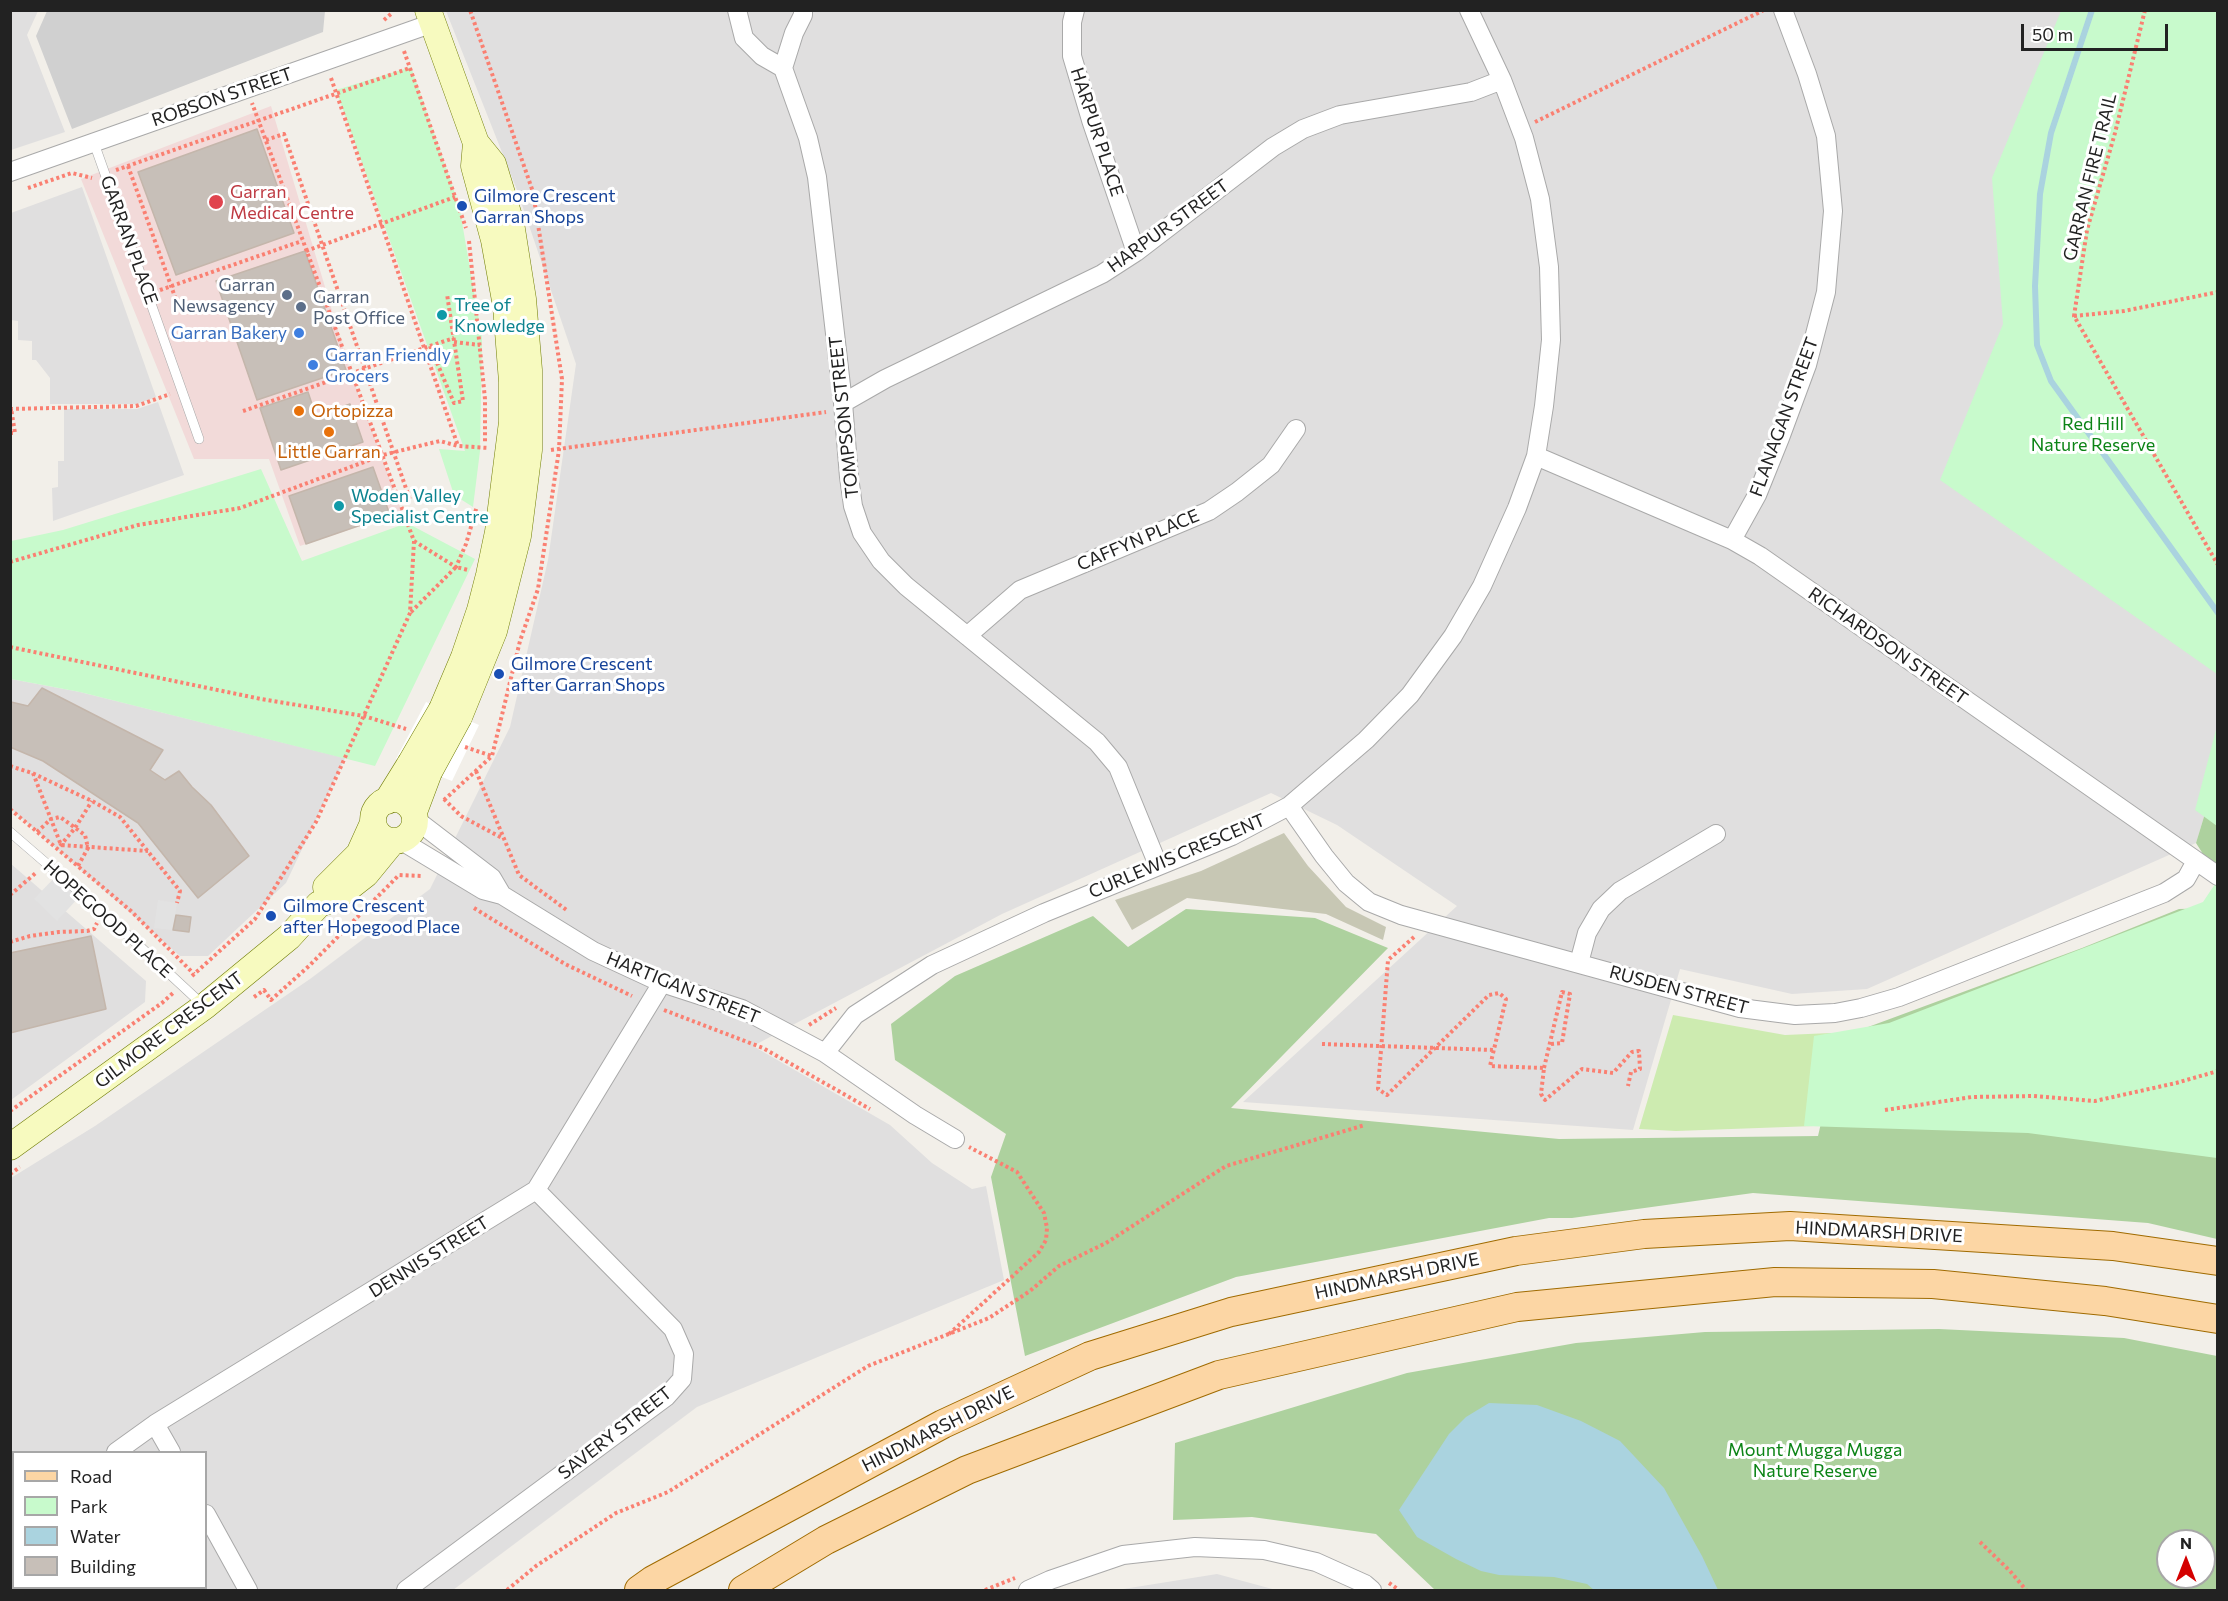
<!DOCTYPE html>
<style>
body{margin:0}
#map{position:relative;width:2228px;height:1601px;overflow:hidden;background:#f2efe9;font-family:Commissioner,sans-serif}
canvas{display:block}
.frame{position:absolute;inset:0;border:12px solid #222;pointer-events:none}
.legend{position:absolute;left:12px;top:1451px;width:195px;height:138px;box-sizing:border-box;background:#fff;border:2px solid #a7a7a7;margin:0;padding:8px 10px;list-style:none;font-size:18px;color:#222}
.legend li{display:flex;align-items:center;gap:12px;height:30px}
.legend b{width:30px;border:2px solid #a7a7a7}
.north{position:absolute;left:2156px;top:1529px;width:60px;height:60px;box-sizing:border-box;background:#fff;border:2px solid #a7a7a7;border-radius:50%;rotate:0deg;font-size:16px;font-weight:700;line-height:24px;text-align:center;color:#222}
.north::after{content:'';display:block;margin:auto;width:21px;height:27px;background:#d40000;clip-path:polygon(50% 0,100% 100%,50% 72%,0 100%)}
.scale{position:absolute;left:2021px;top:24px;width:147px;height:27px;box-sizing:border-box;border:3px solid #222;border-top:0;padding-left:8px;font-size:18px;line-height:21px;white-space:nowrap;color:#222;-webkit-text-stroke:4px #fff;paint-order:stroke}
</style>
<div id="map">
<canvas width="2228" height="1601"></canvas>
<div class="frame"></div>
<ul class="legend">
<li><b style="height:8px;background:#fcd6a4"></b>Road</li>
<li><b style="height:16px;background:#c8facc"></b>Park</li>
<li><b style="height:16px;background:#aad3df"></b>Water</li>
<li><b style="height:16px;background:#c7bfb8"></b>Building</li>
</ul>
<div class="north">N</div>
<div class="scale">50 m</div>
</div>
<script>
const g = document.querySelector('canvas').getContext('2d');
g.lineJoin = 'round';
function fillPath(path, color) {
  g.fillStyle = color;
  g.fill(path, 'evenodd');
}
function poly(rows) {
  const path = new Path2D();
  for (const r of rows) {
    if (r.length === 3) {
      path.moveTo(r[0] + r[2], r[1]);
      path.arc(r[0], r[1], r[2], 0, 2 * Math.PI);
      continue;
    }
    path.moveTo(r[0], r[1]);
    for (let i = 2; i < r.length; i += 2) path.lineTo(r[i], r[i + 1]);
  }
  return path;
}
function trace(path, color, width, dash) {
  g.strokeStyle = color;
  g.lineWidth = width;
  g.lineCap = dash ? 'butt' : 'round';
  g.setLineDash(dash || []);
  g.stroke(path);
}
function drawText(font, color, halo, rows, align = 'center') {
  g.font = font + ' Commissioner,sans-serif';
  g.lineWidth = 6;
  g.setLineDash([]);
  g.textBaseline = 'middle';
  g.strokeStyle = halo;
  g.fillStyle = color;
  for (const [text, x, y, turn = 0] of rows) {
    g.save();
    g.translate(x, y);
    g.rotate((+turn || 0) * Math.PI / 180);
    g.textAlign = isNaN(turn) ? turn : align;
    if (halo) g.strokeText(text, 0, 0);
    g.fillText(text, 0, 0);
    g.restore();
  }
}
const residential = poly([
 [10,11,38,11,27,35,65,132,11,150],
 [446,11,2064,11,2217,672,2217,774,2196,843,1867,989,1792,994,1680,969,1633,1130,1243,1102,1457,906,1337,825,1271,793,1002,914,753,1046,890,1125,932,1163,972,1189,986,1186,1004,1280,697,1407,453,1590,11,1590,11,1178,95,1126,310,979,430,889,510,727,548,560,576,364,517,190],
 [14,1452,206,1452,206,1588,14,1588],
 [82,187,156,397,137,404,50,404,50,378,36,360,32,360,32,341,18,340,18,321,11,320,11,213],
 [158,402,184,475,53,521,52,488,58,487,58,461,64,461,64,409,137,409],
 [11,679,80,692,345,758,286,883,208,956,180,956,11,809],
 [10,863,146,981,145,1002,11,1100],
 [1217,1574,1276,1590,1117,1590]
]);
const commercial = poly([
 [271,106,351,374,402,512,300,546,269,459,194,459,81,179]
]);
const religious = poly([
 [47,11,47,10,325,11,323,32,72,129,36,36]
]);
const construction = poly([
 [1284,833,1308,866,1346,907,1386,927,1383,940,1326,914,1187,898,1132,930,1115,900,1201,871]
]);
const grass = poly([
 [1673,1015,1785,1035,1831,1033,1814,1126,1676,1131,1639,1129]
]);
const forest = poly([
 [2217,774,2217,876,2196,843],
 [2217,908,2217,1239,2148,1223,1753,1193,1572,1218,1549,1218,1236,1277,1025,1356,991,1177,1006,1134,895,1060,891,1024,955,976,1093,916,1128,947,1186,909,1315,918,1388,948,1231,1108,1559,1139,1818,1136,1841,1037,2082,948,2179,909],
 [1939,1329,2124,1338,2217,1356,2217,1590,1435,1590,1376,1534,1252,1517,1173,1520,1175,1443,1407,1373,1576,1343,1705,1332],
 [2168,1541,2204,1541,2204,1577,2168,1577]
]);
const park = poly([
 [2061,11,2217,11,2217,674,1940,480,2003,324,1992,178],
 [411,67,459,205,482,338,480,451,473,507,454,495,439,449,465,451,336,90],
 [261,469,302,561,407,523,475,559,375,766,80,692,11,679,11,541,63,530],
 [2217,726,2218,826,2217,826,2195,810],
 [2217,881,2217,1158,2028,1133,1804,1126,1814,1036,1889,1023,2203,902]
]);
const parking = poly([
 [58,874,81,895,57,921,34,899],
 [158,900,177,903,173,930,154,928]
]);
const water = poly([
 [1489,1403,1537,1405,1581,1421,1620,1441,1664,1488,1702,1556,1718,1590,1594,1590,1587,1584,1554,1577,1499,1575,1481,1571,1456,1559,1417,1537,1399,1510,1449,1434,1466,1417]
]);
const pier = poly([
 [426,702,479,725,452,781,396,759]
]);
const stream = poly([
 [2092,10,2051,133,2040,194,2035,286,2037,345,2051,381,2218,613]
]);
const building = poly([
 [257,129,294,233,176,275,138,172,257,129],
 [305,251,346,370,257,400,216,281,305,251],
 [308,392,316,416,350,404,363,442,281,470,260,408,308,392],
 [373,467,390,515,306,544,289,496,373,467],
 [42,688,163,750,150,770,165,780,179,771,192,787,211,805,249,856,198,898,138,823,43,761,10,747,10,696,11,702,28,706,42,688],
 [176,915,191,917,189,932,173,930,176,915],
 [91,936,106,1009,10,1033,10,953,91,936]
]);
const path = poly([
 [2145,10,2115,133,2087,230,2074,316,2218,565],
 [384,20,391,14],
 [404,51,466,228],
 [331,78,458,446],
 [1535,122,1764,10],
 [266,140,284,134,410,500,400,503],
 [128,166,179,308],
 [116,170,410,68],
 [28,188,72,173,92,178],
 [469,241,485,399,485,442],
 [306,251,455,197],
 [160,290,302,241],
 [2074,316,2124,311,2218,292],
 [454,342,480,345],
 [430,346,454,338],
 [10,409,136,406,170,394],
 [243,411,430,346,454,403,463,401,447,294],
 [10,433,15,433,11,408],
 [551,450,826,412],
 [414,541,456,567,466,544,477,506],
 [10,562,138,525,240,508,383,455,423,445,440,441,458,446,489,448],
 [411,612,456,567,468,570],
 [10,647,261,699,364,716,406,729],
 [465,747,492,756],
 [10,766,32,773,92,801,120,817,180,891,177,903],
 [476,771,519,875,568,911],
 [33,773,61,845,148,851],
 [444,799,461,816,504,839],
 [444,800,492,756,520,641,538,589,559,450,562,379,533,192,470,10],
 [10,809,131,911,194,974],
 [37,832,51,819,60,817,85,835,88,848,78,866],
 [60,846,75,828,92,801],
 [10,895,37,872],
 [474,908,565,964,632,996],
 [1414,937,1388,960,1378,1089,1387,1095,1489,995,1499,993,1506,999,1490,1066,1544,1068,1541,1094,1545,1100,1582,1069,1613,1073,1632,1052,1639,1051,1640,1069,1631,1072,1628,1086],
 [10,942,30,936,59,932,87,931,94,929,97,923],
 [192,976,255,919,316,822,410,613,414,541,252,103],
 [254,997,264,990,271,1000,309,966,399,875,422,876],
 [664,1010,763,1048,870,1109],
 [809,1025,836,1008],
 [1322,1044,1494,1050],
 [1544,1068,1562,992,1570,994,1562,1043,1550,1044],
 [1885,1110,1972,1097,2034,1096,2095,1101,2176,1083,2218,1071],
 [10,1111,162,1003,173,993],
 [10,1174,20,1167],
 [949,1334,1039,1252,1046,1240,1047,1228,1044,1213,1017,1172,969,1147],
 [1980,1542,2010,1571,2026,1590],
 [1389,1583,1399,1590],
 [507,1590,536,1566,616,1513,668,1492,868,1366,989,1318,1030,1291,1059,1266,1106,1243,1226,1166,1365,1125],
 [985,1590,1015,1578]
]);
const lane = poly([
 [94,143,199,439],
 [10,832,105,914,203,1005]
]);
const street = poly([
 [737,10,744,38,762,56,783,68],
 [803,10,803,15,794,33,783,68,808,138,817,177,843,403,849,477,853,506,862,533,881,561,906,586,1097,742,1118,767,1158,865],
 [1075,10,1072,22,1072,56,1091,120,1136,252],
 [10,172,433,23],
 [843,403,885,379,1102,274,1136,252,1273,147,1303,129,1340,115,1471,92,1502,80],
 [1536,456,1732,540,1760,556,2218,876],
 [1732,540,1757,495,1780,438,1807,365,1826,292,1833,211,1826,136,1807,74,1783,10],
 [967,636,1020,590,1209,511,1237,492,1271,465,1296,429],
 [1289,806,1324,856,1346,883,1369,902,1401,915,1740,1008,1795,1015,1835,1013,1861,1008,1899,997,2164,893,2186,879,2196,861],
 [415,819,492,878,502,895],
 [400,840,483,890,502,895,593,951,662,983,742,1009,795,1037,825,1053,915,1115,955,1139],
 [1579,963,1587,933,1601,909,1620,891,1716,834],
 [825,1053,855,1015,932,965,1044,913,1232,836,1289,806,1366,740,1410,695,1453,636,1482,586,1517,508,1536,456,1544,406,1551,340,1549,267,1540,199,1524,138,1502,80,1469,10],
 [155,1424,171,1452],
 [116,1452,155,1424,536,1190,662,983],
 [206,1514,248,1590],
 [10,1530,14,1528],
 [406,1590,666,1397,682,1379,684,1354,673,1329,536,1190],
 [1028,1590,1050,1580,1123,1555,1195,1547,1264,1550,1316,1562,1365,1584,1372,1590]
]);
const secondary = poly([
 [428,10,476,143,493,164,511,223,523,299,529,370,529,450,518,536,494,631,459,717],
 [442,709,464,657,480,610,489,575,498,532,512,422,512,382,506,306,494,240,474,166,476,143],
 [394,820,21],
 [387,801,410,764],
 [414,812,429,772],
 [326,887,359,854,373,823],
 [10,1147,205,1006,289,937,319,904,334,899,366,874,393,841]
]);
const primary = poly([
 [639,1590,653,1580,943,1424,1090,1356,1231,1312,1516,1251,1644,1234,1790,1226,2113,1246,2218,1261],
 [743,1590,826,1540,967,1470,1219,1375,1517,1307,1775,1282,1933,1284,2105,1301,2218,1319]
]);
const secondaryBridge = poly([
 [410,764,442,709],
 [429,772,459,717]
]);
const markers = [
 [216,202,8,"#e0444e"],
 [462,206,6,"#1a4fb4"],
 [287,295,6,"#5c6f8a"],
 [301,307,6,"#5c6f8a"],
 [442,315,6,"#0f9aa8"],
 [299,333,6,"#3f7fe0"],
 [313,365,6,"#3f7fe0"],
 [299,411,6,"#e8710a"],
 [329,432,6,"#e8710a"],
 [339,506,6,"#0f9aa8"],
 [499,674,6,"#1a4fb4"],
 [271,916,6,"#1a4fb4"]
];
const streetNames = [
 ["ROBSON STREET",222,97,-19],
 ["HARPUR PLACE",1097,132,72],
 ["GARRAN FIRE TRAIL",2090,177,-76],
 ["HARPUR STREET",1168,226,-36],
 ["GARRAN PLACE",129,240,70],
 ["TOMPSON STREET",844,417,-96],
 ["FLANAGAN STREET",1784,417,-70],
 ["CAFFYN PLACE",1138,540,-23],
 ["RICHARDSON STREET",1888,646,35],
 ["CURLEWIS CRESCENT",1177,856,-23],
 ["HOPEGOOD PLACE",108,919,42],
 ["HARTIGAN STREET",683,988,22],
 ["RUSDEN STREET",1679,990,15],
 ["GILMORE CRESCENT",169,1030,-37],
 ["HINDMARSH DRIVE",1879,1232,3],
 ["DENNIS STREET",429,1257,-32],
 ["HINDMARSH DRIVE",1397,1276,-12],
 ["HINDMARSH DRIVE",938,1429,-27],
 ["SAVERY STREET",615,1433,-38]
];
const healthNames = [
 ["Garran",230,192],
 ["Medical Centre",230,213]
];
const transitNames = [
 ["Gilmore Crescent",474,196],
 ["Garran Shops",474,217],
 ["Gilmore Crescent",511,664],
 ["after Garran Shops",511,685],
 ["Gilmore Crescent",283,906],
 ["after Hopegood Place",283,927]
];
const serviceNames = [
 ["Garran",275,285],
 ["Newsagency",275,306],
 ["Garran",313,297,"left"],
 ["Post Office",313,318,"left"]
];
const cultureNames = [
 ["Tree of",454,305],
 ["Knowledge",454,326],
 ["Woden Valley",351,496],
 ["Specialist Centre",351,517]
];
const shopNames = [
 ["Garran Bakery",287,333],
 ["Garran Friendly",325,355,"left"],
 ["Grocers",325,376,"left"]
];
const foodNames = [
 ["Ortopizza",311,411],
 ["Little Garran",329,452,"center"]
];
const parkNames = [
 ["Red Hill",2093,424],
 ["Nature Reserve",2093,445],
 ["Mount Mugga Mugga",1815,1450],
 ["Nature Reserve",1815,1471]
];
fillPath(residential, '#e0dfdf');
fillPath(commercial, '#f2dad9');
fillPath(religious, '#d0d0d0');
fillPath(construction, '#c7c7b4');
fillPath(grass, '#cdebb0');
fillPath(forest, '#add19e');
fillPath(park, '#c8facc');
fillPath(parking, '#e2e2e2');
fillPath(water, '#aad3df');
fillPath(pier, '#fff');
trace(stream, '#aad3df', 6);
fillPath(building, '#c7bfb8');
trace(building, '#c4b6ab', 1.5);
trace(lane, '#a9a9a9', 10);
trace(street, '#a9a9a9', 20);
trace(secondary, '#707d05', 27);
trace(primary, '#a06b00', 30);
trace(path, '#fa8072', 4, [3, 3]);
trace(lane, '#fff', 9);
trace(street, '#fff', 18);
trace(secondary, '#f7fabf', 26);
trace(primary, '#fcd6a4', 28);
trace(secondaryBridge, '#707d05', 27, []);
trace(secondaryBridge, '#f7fabf', 26);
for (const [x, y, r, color] of markers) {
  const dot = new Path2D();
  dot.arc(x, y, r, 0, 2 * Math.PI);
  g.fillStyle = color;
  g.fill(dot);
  trace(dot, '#fff', 2);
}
drawText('18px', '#222', '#fff', streetNames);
drawText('18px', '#be3a42', '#fff', healthNames, 'left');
drawText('18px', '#164399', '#fff', transitNames, 'left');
drawText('18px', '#4e5e75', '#fff', serviceNames, 'right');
drawText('18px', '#0d838f', '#fff', cultureNames, 'left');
drawText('18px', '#366cbe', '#fff', shopNames, 'right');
drawText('18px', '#c56008', '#fff', foodNames, 'left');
drawText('18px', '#0c8416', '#fff', parkNames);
</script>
